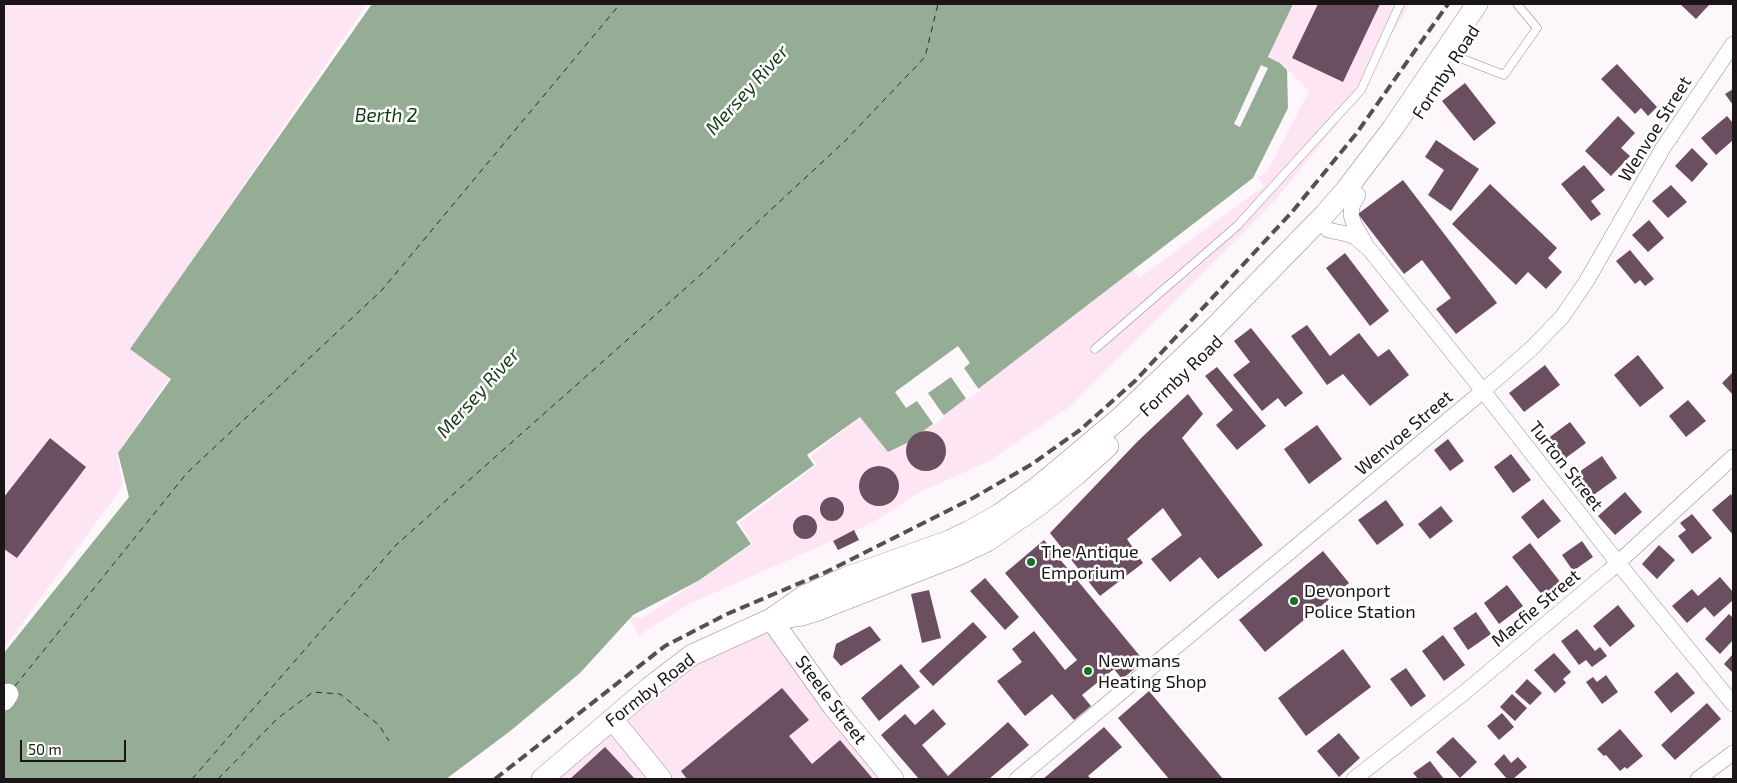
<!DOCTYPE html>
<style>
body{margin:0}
#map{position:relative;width:1737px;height:783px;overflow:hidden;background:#fdf6fa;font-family:"Exo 2",sans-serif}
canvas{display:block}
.frame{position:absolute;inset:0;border:5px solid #1b1518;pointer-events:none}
.scale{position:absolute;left:20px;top:740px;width:106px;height:22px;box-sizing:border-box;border:2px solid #1b1518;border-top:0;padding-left:6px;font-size:15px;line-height:18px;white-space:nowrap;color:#1b1518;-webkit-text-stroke:4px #fff;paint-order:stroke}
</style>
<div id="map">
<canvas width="1737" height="783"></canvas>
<div class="frame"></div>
<div class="scale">50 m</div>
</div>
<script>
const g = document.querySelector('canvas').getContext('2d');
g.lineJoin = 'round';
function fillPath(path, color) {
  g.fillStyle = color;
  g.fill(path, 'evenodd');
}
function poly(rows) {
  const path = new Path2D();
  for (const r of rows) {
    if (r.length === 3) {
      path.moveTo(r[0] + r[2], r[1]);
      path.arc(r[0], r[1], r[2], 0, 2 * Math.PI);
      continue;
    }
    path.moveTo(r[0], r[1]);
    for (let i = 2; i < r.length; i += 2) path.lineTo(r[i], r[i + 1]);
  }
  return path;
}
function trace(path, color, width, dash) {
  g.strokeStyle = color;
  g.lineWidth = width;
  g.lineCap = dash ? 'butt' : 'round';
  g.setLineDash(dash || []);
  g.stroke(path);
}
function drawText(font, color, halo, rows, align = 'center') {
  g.font = font + ' "Exo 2",sans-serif';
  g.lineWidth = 5;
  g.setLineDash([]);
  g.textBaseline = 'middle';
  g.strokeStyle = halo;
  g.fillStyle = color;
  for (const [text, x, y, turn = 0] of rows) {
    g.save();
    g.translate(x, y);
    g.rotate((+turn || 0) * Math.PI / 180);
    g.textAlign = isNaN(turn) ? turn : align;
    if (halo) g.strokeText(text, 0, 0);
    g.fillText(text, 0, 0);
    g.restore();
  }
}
const built = poly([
 [4,4,367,4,135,344,173,372,117,454,123,486,4,648],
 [1292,4,1410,4,1337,124,1277,198,1072,405,989,461,918,493,872,523,689,604,639,635,628,617,643,618,753,544,739,523,817,465,810,456,960,340,1130,266,1139,278,1264,186,1258,178,1269,169,1309,91,1281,63,1269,57],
 [771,619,893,779,542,779,650,687]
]);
const water = poly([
 [372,4,1293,4,1268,57,1280,63,1287,70,1288,108,1253,178,909,442,888,452,860,417,807,455,814,465,736,522,751,544,698,581,633,615,580,673,509,732,446,779,4,779,4,653,129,497,118,453,171,379,130,349]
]);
const pier = poly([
 [1261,65,1268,68,1240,127,1234,124],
 [958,346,970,363,964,368,980,391,967,400,951,377,928,393,945,417,934,425,917,401,906,408,895,392]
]);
const ferry = poly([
 [15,686,187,473,382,290,620,4],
 [192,779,396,545,706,270,845,141,925,57,938,4],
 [218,779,278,718,313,692,340,694,379,725,389,741]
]);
const building = poly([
 [1318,4,1380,4,1343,82,1292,58],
 [1680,4,1710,4,1696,19],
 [1617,64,1657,107,1648,116,1641,108,1635,114,1601,79],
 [1465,83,1496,123,1474,141,1442,101],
 [1733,89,1733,105,1725,94],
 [1618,116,1635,133,1621,148,1630,156,1611,176,1585,151],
 [1727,116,1733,123,1733,140,1716,155,1701,138],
 [1436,140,1479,169,1451,211,1428,195,1444,170,1425,157],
 [1692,148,1708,164,1692,182,1675,166],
 [1584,165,1605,190,1591,201,1601,214,1591,221,1561,184],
 [1403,180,1497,303,1456,334,1436,309,1451,298,1422,260,1404,274,1358,214],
 [1490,184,1557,248,1548,258,1562,272,1546,289,1528,272,1516,285,1452,224],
 [1671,185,1687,202,1668,218,1652,201],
 [1649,220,1664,238,1648,252,1632,235],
 [1630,250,1654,279,1645,286,1640,280,1635,284,1616,261],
 [1345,253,1389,311,1370,326,1326,268],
 [1307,325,1330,356,1359,333,1378,357,1389,349,1409,375,1370,406,1343,374,1327,385,1291,336],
 [1251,328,1303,393,1285,407,1278,398,1262,411,1233,375,1250,362,1234,341],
 [1638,355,1664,388,1640,407,1614,375],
 [1545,365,1560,385,1524,412,1509,393],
 [1217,367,1266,426,1237,450,1216,425,1233,410,1205,376],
 [1733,372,1733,395,1722,383],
 [1188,394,1203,414,1182,438,1263,545,1218,579,1200,557,1170,582,1151,559,1182,535,1163,508,1127,539,1143,563,1100,596,1050,533,1138,441],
 [1688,400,1706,421,1686,437,1669,416],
 [1570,422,1586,443,1563,460,1547,439],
 [1317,425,1342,459,1309,484,1284,449],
 [926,451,20],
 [50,438,86,467,17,558,4,549,4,497],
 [1448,439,1464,461,1450,471,1434,450],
 [1511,454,1531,480,1513,493,1494,467],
 [1602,456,1617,478,1585,501,1569,479],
 [879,486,20],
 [1625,492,1642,512,1615,535,1598,516],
 [1731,494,1733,498,1733,535,1712,510],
 [832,509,12],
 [1543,499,1561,521,1538,539,1521,517],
 [1386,500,1404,525,1377,545,1358,520],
 [1441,506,1453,521,1430,539,1418,524],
 [1692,514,1712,538,1692,554,1678,536,1686,530,1680,523],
 [805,527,12],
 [854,530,859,540,838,550,833,541],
 [1044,540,1144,661,1122,679,1114,669,1082,695,1091,706,1074,720,1052,694,1025,716,997,681,1022,662,1012,649,1034,631,1065,670,1077,660,1005,573],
 [1582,541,1593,557,1573,571,1562,555],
 [1530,543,1561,583,1543,596,1512,557],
 [1659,545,1675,560,1657,579,1642,564],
 [1323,551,1349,583,1265,652,1239,620],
 [1720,577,1733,592,1733,600,1714,617,1705,607,1687,623,1672,606,1692,589,1698,596],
 [985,578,1019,617,1005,630,970,591],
 [1507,585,1523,606,1499,624,1484,603],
 [929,590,941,638,922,643,911,594],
 [1618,605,1635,626,1610,647,1593,626],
 [1476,612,1491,634,1468,650,1453,628],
 [1729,614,1733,618,1733,640,1720,654,1705,639],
 [973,622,987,637,933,686,919,671],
 [870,626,881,640,841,666,833,657,836,644],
 [1577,629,1595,651,1600,647,1607,656,1592,667,1586,660,1579,665,1561,641],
 [1443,635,1465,665,1444,681,1422,651],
 [1343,649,1371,687,1306,736,1278,698],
 [1554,653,1571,672,1563,679,1566,683,1555,693,1534,670],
 [1733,654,1733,673,1724,664],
 [901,664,920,687,879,721,861,698],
 [1406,668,1426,696,1411,707,1390,679],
 [1677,672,1695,693,1671,713,1654,692],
 [1606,675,1618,692,1602,704,1586,682,1593,677,1597,682],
 [1527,679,1542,693,1530,705,1515,692],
 [782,688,809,720,789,736,812,764,840,740,873,779,687,779,681,771],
 [1149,691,1223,779,1169,779,1118,718],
 [1512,694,1527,708,1515,721,1500,707],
 [1707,703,1721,719,1675,760,1661,745],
 [933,709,946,724,922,745,948,776,1008,722,1029,745,989,779,919,779,881,735,905,714,915,725],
 [1502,713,1514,727,1499,740,1487,726],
 [1104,727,1122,747,1088,776,1091,779,1043,779],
 [1620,729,1643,756,1627,769,1625,767,1620,771,1606,755,1604,756,1597,749],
 [1339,733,1360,758,1339,777,1317,751],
 [1453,737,1477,762,1460,778,1436,752],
 [605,747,635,779,570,779],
 [1504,754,1511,763,1518,757,1527,767,1513,779,1507,779,1494,764],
 [1430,761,1444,779,1418,779,1413,773]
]);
const lane = poly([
 [1455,56,1504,75,1537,28,1517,4],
 [1095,349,1237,226,1361,90,1400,4]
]);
const street = poly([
 [1358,195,1352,206,1351,215,1354,224,1365,243],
 [1328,230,1347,234,1355,237,1370,250,1476,382,1618,563,1733,704],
 [1017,779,1483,391,1532,348,1562,317,1586,282,1663,148,1733,44],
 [1354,779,1465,692,1609,571,1733,457],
 [1698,779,1733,753]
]);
const secondary = poly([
 [771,619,833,706,893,779],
 [774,619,802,615,818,610,953,557,987,541,1039,505,1077,474,1108,446],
 [4,700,8,694],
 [612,719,661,779],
 [542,779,650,687,692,655,771,619,804,596,845,578,949,541,968,532,1000,514,1039,486,1120,418,1210,332,1325,214,1346,190,1393,128,1477,4]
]);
const rail = poly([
 [495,779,665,646,727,614,826,572,973,498,1032,464,1080,430,1135,381,1292,212,1356,134,1448,4]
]);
const markers = [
 [1031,562,5,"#127322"],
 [1294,601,5,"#127322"],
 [1088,671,5,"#127322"]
];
const streetNames = [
 ["Formby Road",1446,72,-57],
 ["Wenvoe Street",1655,129,-58],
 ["Formby Road",1181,376,-44],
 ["Wenvoe Street",1404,433,-40],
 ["Turton Street",1566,466,52],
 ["Macfie Street",1536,608,-40],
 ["Formby Road",650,690,-38],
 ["Steele Street",831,700,53]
];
const poiNames = [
 ["The Antique",1041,552],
 ["Emporium",1041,573],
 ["Devonport",1304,591],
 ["Police Station",1304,612],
 ["Newmans",1098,661],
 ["Heating Shop",1098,682]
];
const waterNames = [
 ["Mersey River",747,90,-48],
 ["Berth 2",386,116],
 ["Mersey River",478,393,-48]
];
fillPath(built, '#fde5f3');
fillPath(water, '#94ad94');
fillPath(pier, '#fdf6fa');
trace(ferry, '#133a16', 1, [6, 5]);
fillPath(building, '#6b4f60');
trace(lane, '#9a8a93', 9);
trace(street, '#9a8a93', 16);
trace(secondary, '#9a8a93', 22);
trace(lane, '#fff', 8);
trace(street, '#fff', 15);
trace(secondary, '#fff', 21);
trace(rail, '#554f52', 4, [10, 5]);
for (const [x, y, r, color] of markers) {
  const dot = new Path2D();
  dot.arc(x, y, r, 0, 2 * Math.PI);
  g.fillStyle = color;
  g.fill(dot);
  trace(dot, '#fff', 2);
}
drawText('18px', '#1b1518', '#fff', streetNames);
drawText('18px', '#1b1518', '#fff', poiNames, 'left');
drawText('italic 19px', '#133a16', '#fff', waterNames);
</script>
